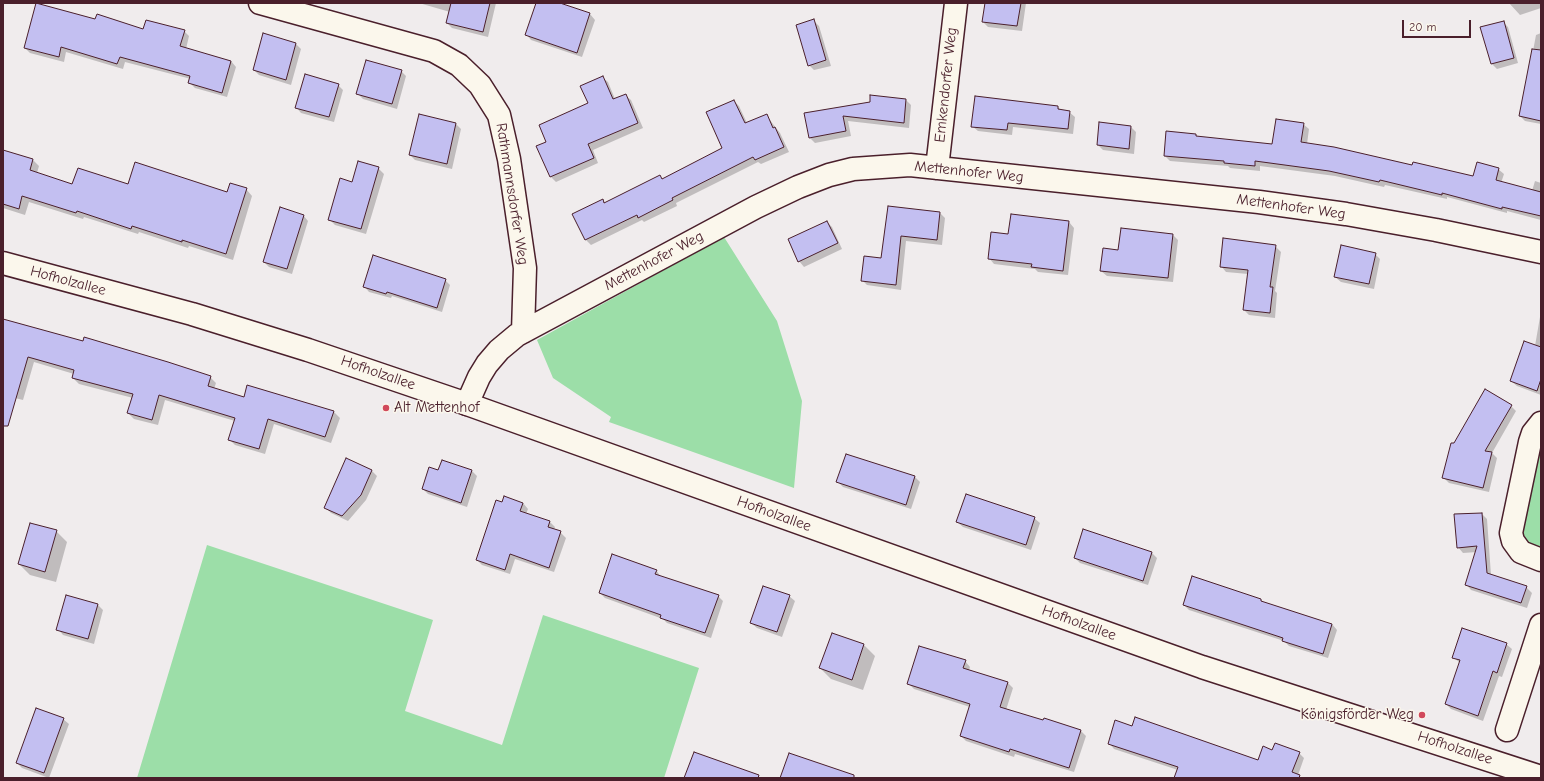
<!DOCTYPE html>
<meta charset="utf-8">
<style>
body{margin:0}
#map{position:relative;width:1544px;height:781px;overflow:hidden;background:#f0eced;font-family:"Comic Neue",sans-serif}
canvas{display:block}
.frame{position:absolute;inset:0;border:4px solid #4a1f2b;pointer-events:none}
.scale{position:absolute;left:1402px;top:20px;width:69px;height:18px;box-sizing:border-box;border:2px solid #4a1f2b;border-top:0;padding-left:5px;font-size:12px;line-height:14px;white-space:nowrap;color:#4a1f2b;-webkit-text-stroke:3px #fbf7ec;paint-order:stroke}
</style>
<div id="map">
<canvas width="1544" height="781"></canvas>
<div class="frame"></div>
<div class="scale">20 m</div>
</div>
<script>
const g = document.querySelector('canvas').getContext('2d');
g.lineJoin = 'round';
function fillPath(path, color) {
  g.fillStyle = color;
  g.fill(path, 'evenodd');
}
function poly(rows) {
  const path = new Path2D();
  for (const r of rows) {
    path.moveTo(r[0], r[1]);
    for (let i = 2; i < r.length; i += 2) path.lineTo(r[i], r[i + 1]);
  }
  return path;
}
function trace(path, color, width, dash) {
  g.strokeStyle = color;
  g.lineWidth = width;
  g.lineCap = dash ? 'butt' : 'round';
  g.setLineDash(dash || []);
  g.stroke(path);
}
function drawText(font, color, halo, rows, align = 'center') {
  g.font = font + ' "Comic Neue",sans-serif';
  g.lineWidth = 3;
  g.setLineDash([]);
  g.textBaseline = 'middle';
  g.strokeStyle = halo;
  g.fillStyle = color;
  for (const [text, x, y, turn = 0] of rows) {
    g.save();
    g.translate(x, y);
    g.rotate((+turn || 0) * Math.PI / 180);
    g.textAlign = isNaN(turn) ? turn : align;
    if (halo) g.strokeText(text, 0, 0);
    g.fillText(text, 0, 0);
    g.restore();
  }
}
const green = poly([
 [724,237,777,321,802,401,794,488,609,422,611,417,553,378,537,340],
 [1541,437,1541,549,1526,544,1521,538],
 [207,545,433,620,405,711,502,745,543,615,699,668,664,778,137,778]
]);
const shadow = poly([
 [419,3,496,3,488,37,452,28,447,23,450,12],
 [537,3,557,3,590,14,595,20,582,57,531,40,526,34],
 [986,3,1026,3,1022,31,988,27,983,22],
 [1509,3,1541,3,1541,8,1520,15],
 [96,20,144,30,184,31,189,36,186,49,231,61,236,67,227,97,195,88,190,83,191,79,125,62,123,69,66,52,64,62,30,53,25,48],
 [814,21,819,26,831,66,814,70,809,65],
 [1503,22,1508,27,1518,63,1497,69,1492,64],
 [1541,33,1541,70,1530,67,1536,35],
 [264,34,296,44,301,49,291,85,259,75,254,70],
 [401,71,406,76,397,109,363,99,358,94],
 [602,77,608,82,615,99,625,95,631,100,643,128,593,150,598,163,556,182,551,177,547,142,589,104],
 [338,85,343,90,334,122,301,113,296,107],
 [1541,90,1541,124,1525,121,1520,116],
 [906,100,911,105,909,128,848,121,851,136,815,143,810,138,805,114],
 [734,101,739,106,747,123,766,115,780,133,789,152,761,164,758,162,676,203,677,206,644,222,642,220,591,245,586,240,574,214,602,200,606,203,660,177,662,179,723,149],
 [1058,107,1061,111,1069,112,1075,117,1073,134,1013,127,1012,135,978,131,972,126],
 [420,115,456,124,461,129,452,169,415,160,410,155],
 [1100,123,1131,127,1136,132,1134,154,1103,150,1098,145],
 [1303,124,1309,129,1307,144,1413,166,1474,177,1498,169,1504,174,1501,183,1532,191,1535,181,1541,183,1541,220,1507,211,1507,213,1447,197,1447,199,1385,185,1384,187,1335,176,1260,166,1260,171,1230,168,1228,166,1170,161,1165,156,1196,135,1198,137,1273,145],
 [3,151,33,160,39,166,37,173,73,185,228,193,246,189,252,196,233,260,189,246,188,248,139,232,138,234,84,217,83,219,29,202,25,215,3,208],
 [378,168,384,174,366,234,335,225,329,219,353,183],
 [889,207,940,213,945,218,942,245,906,241,901,290,867,285,862,280,882,259],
 [303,215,308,221,292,274,269,267,264,262],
 [827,222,832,227,842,249,804,267,799,261],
 [1069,222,1074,228,1068,275,1038,272,1035,269,994,264,989,258,1009,236],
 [1122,229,1173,235,1178,240,1173,282,1107,276,1101,271,1119,251],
 [1275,246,1281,252,1275,291,1277,293,1275,318,1249,315,1244,310,1248,274,1226,272,1221,266],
 [1375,254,1380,259,1374,289,1341,282,1335,277],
 [445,280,450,285,442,312,392,296,391,298,369,292,364,286],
 [1541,311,1541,395,1517,386,1511,381,1535,346],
 [3,320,210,377,216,383,214,389,244,399,248,386,334,412,340,418,331,443,274,424,265,454,235,445,229,439,235,421,165,400,158,425,134,419,128,413,133,398,79,384,73,378,74,374,34,362,23,400,3,395],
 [1511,406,1516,411,1492,453,1497,458,1489,492,1449,483,1443,477,1454,444],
 [442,461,472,471,477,476,467,507,428,494,423,489,439,471],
 [372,471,377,476,366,500,348,521,331,513,326,508],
 [915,477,920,482,911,509,843,487,838,482],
 [503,503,523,503,528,509,526,514,550,522,555,527,554,530,560,532,566,538,554,572,515,559,510,574,482,565,477,560],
 [1482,514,1487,519,1491,575,1526,587,1532,593,1527,608,1471,590,1466,584,1477,552,1463,553,1458,547],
 [1034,518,1040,523,1031,550,963,527,957,522],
 [56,531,67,542,56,582,30,575,19,564],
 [1152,553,1157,558,1148,585,1080,563,1075,558],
 [656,570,661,577,718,596,723,601,711,638,667,623,663,619,605,598,600,593],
 [789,596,795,601,782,637,757,628,751,623],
 [1261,600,1264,603,1332,624,1337,630,1328,658,1289,646,1284,641,1189,610,1184,605],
 [98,605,103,610,94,644,63,635,58,629],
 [832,634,864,645,875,656,863,690,831,679,820,668],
 [1506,644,1512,649,1502,677,1499,676,1483,721,1451,709,1446,704,1460,663,1453,657],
 [965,661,970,667,969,670,1008,683,1013,688,1006,710,1081,731,1086,736,1074,772,1015,754,1014,757,966,741,961,736,970,707,914,689,909,684],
 [63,719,69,724,49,778,22,768,17,763],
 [1109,743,1258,762,1273,751,1299,753,1304,758,1297,778,1175,778,1178,770,1114,749]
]);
const building = poly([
 [36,3,95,19,97,14,143,29,146,20,185,30,180,46,231,61,222,93,188,83,190,76,120,57,117,64,61,47,59,57,24,48,36,3],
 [451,3,490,3,483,32,446,23,451,3],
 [536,3,560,3,590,13,577,53,525,35,536,3],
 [985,3,1021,3,1017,26,982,22,985,3],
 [814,19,826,60,808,66,796,25,814,19],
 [1504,21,1514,58,1491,64,1480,27,1504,21],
 [263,33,296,43,286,80,253,70,263,33],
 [1532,49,1541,50,1541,121,1519,116,1532,49],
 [366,60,402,70,392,104,356,94,366,60],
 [305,74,339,84,329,117,295,108,305,74],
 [603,76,613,99,626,94,638,123,588,144,594,158,550,177,536,146,546,142,539,125,588,103,580,86,603,76],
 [870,95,906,99,904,123,843,116,846,131,809,138,804,113,870,102,870,95],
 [975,96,1058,106,1058,109,1070,111,1068,129,1008,123,1007,130,971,127,975,96],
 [734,100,745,123,767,114,773,128,775,127,784,147,755,160,753,157,672,198,673,200,638,218,637,215,585,240,572,214,603,199,604,203,660,175,662,179,722,148,706,112,734,100],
 [419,114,456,123,447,164,409,155,419,114],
 [1276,119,1304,123,1301,142,1334,147,1412,165,1413,162,1473,176,1477,162,1499,168,1496,180,1541,192,1541,216,1502,207,1502,209,1442,193,1442,195,1380,180,1379,182,1329,171,1255,161,1255,166,1224,163,1224,161,1164,156,1166,131,1196,134,1196,136,1272,144,1276,119],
 [1099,122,1131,126,1129,149,1097,145,1099,122],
 [3,150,33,159,30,170,72,184,78,168,128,184,135,162,227,192,230,183,247,188,226,254,182,240,182,242,132,226,131,229,77,211,76,213,22,196,19,209,3,204,3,150],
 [358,161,379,167,361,229,328,220,340,178,352,182,358,161],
 [888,206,940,212,937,240,901,236,896,285,861,281,864,256,881,258,888,206],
 [280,207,304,215,287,269,263,262,280,207],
 [1011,214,1069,221,1063,271,1031,267,1032,264,988,259,991,232,1008,234,1011,214],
 [827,221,838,243,798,262,788,239,827,221],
 [1121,228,1173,234,1168,278,1100,271,1103,248,1118,250,1121,228],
 [1223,238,1276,245,1270,287,1273,287,1270,313,1243,310,1248,270,1220,267,1223,238],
 [1341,245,1376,253,1369,284,1334,277,1341,245],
 [373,255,446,279,437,308,387,292,386,294,363,287,373,255],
 [3,319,83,341,84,337,168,362,211,376,208,386,244,397,247,385,334,411,325,437,268,419,259,449,228,440,235,418,159,395,152,420,127,413,133,394,72,378,74,370,28,357,8,426,3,426,3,319],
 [1524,341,1541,347,1541,379,1537,391,1510,381,1524,341],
 [1485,389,1512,405,1485,451,1492,452,1483,488,1442,478,1451,443,1454,443,1485,389],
 [846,454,915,476,906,505,836,482,846,454],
 [346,458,372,470,361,495,342,516,324,508,346,458],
 [442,460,472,470,461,503,422,489,429,467,438,470,442,460],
 [966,494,1035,517,1026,545,956,522,966,494],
 [504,496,523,503,520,511,550,521,548,527,561,531,549,568,510,554,505,570,476,560,496,500,502,502,504,496],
 [1482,513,1487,573,1527,586,1521,603,1465,585,1477,546,1457,548,1454,514,1482,513],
 [30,523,57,530,45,572,18,564,30,523],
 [1083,529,1152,552,1143,581,1074,558,1083,529],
 [612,554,657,570,655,574,719,595,705,633,660,618,661,615,599,593,612,554],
 [1192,576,1261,599,1261,601,1332,624,1323,654,1282,641,1283,638,1183,605,1192,576],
 [763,586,790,595,777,632,750,623,763,586],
 [66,595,98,604,88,639,56,630,66,595],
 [1462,628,1507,643,1497,673,1493,671,1478,716,1445,704,1460,660,1452,658,1462,628],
 [832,633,864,644,852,680,819,668,832,633],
 [919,646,966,660,963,668,1008,682,1000,707,1043,720,1044,718,1081,730,1069,768,1010,749,1009,752,960,736,970,704,907,684,919,646],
 [36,708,64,718,44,773,16,763,36,708],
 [1135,717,1258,760,1263,746,1272,750,1275,743,1300,752,1292,772,1300,775,1299,778,1174,778,1178,767,1108,744,1115,720,1132,726,1135,717],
 [694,752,759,775,758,778,684,778,694,752],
 [789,753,854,775,854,778,780,778,789,753]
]);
const minor = poly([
 [260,3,434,51,459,65,480,85,499,115,509,159,525,268,523,332],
 [937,168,956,3],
 [467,404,479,377,487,364,499,350,517,335,756,207,798,187,829,175,853,169,910,165,1259,202,1346,214,1436,230,1541,252],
 [1541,423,1533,433,1530,442,1511,533,1513,541,1521,552,1541,560],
 [1507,730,1541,625]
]);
const tertiary = poly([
 [3,263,192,314,308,350,467,404,1202,667,1541,777]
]);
const markers = [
 [386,408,4,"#d1495b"],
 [1422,715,4,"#d1495b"]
];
const streetNames = [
 ["Emkendorfer Weg",946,85,-84],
 ["Mettenhofer Weg",969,172,6],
 ["Rathmannsdorfer Weg",512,194,81],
 ["Mettenhofer Weg",1291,207,8],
 ["Mettenhofer Weg",654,261,-28],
 ["Hofholzallee",68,281,15],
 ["Hofholzallee",378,373,19],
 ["Hofholzallee",774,514,20],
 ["Hofholzallee",1079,623,20],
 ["Hofholzallee",1455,748,18]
];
const poiNames = [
 ["Alt Mettenhof",394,408],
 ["Königsförder Weg",1414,715,"right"]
];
fillPath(green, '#9cdea8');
fillPath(shadow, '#0003');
fillPath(building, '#c3bff1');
trace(building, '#4a1f2b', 1);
trace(minor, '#4a1f2b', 25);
trace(tertiary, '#4a1f2b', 25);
trace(minor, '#fbf7ec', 22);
trace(tertiary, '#fbf7ec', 22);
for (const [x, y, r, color] of markers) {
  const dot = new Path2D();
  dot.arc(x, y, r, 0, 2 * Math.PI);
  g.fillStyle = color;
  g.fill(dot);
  trace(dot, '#fbf7ec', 1.5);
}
drawText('15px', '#4a1f2b', '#fbf7ec', streetNames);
drawText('15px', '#4a1f2b', '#fbf7ec', poiNames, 'left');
</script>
